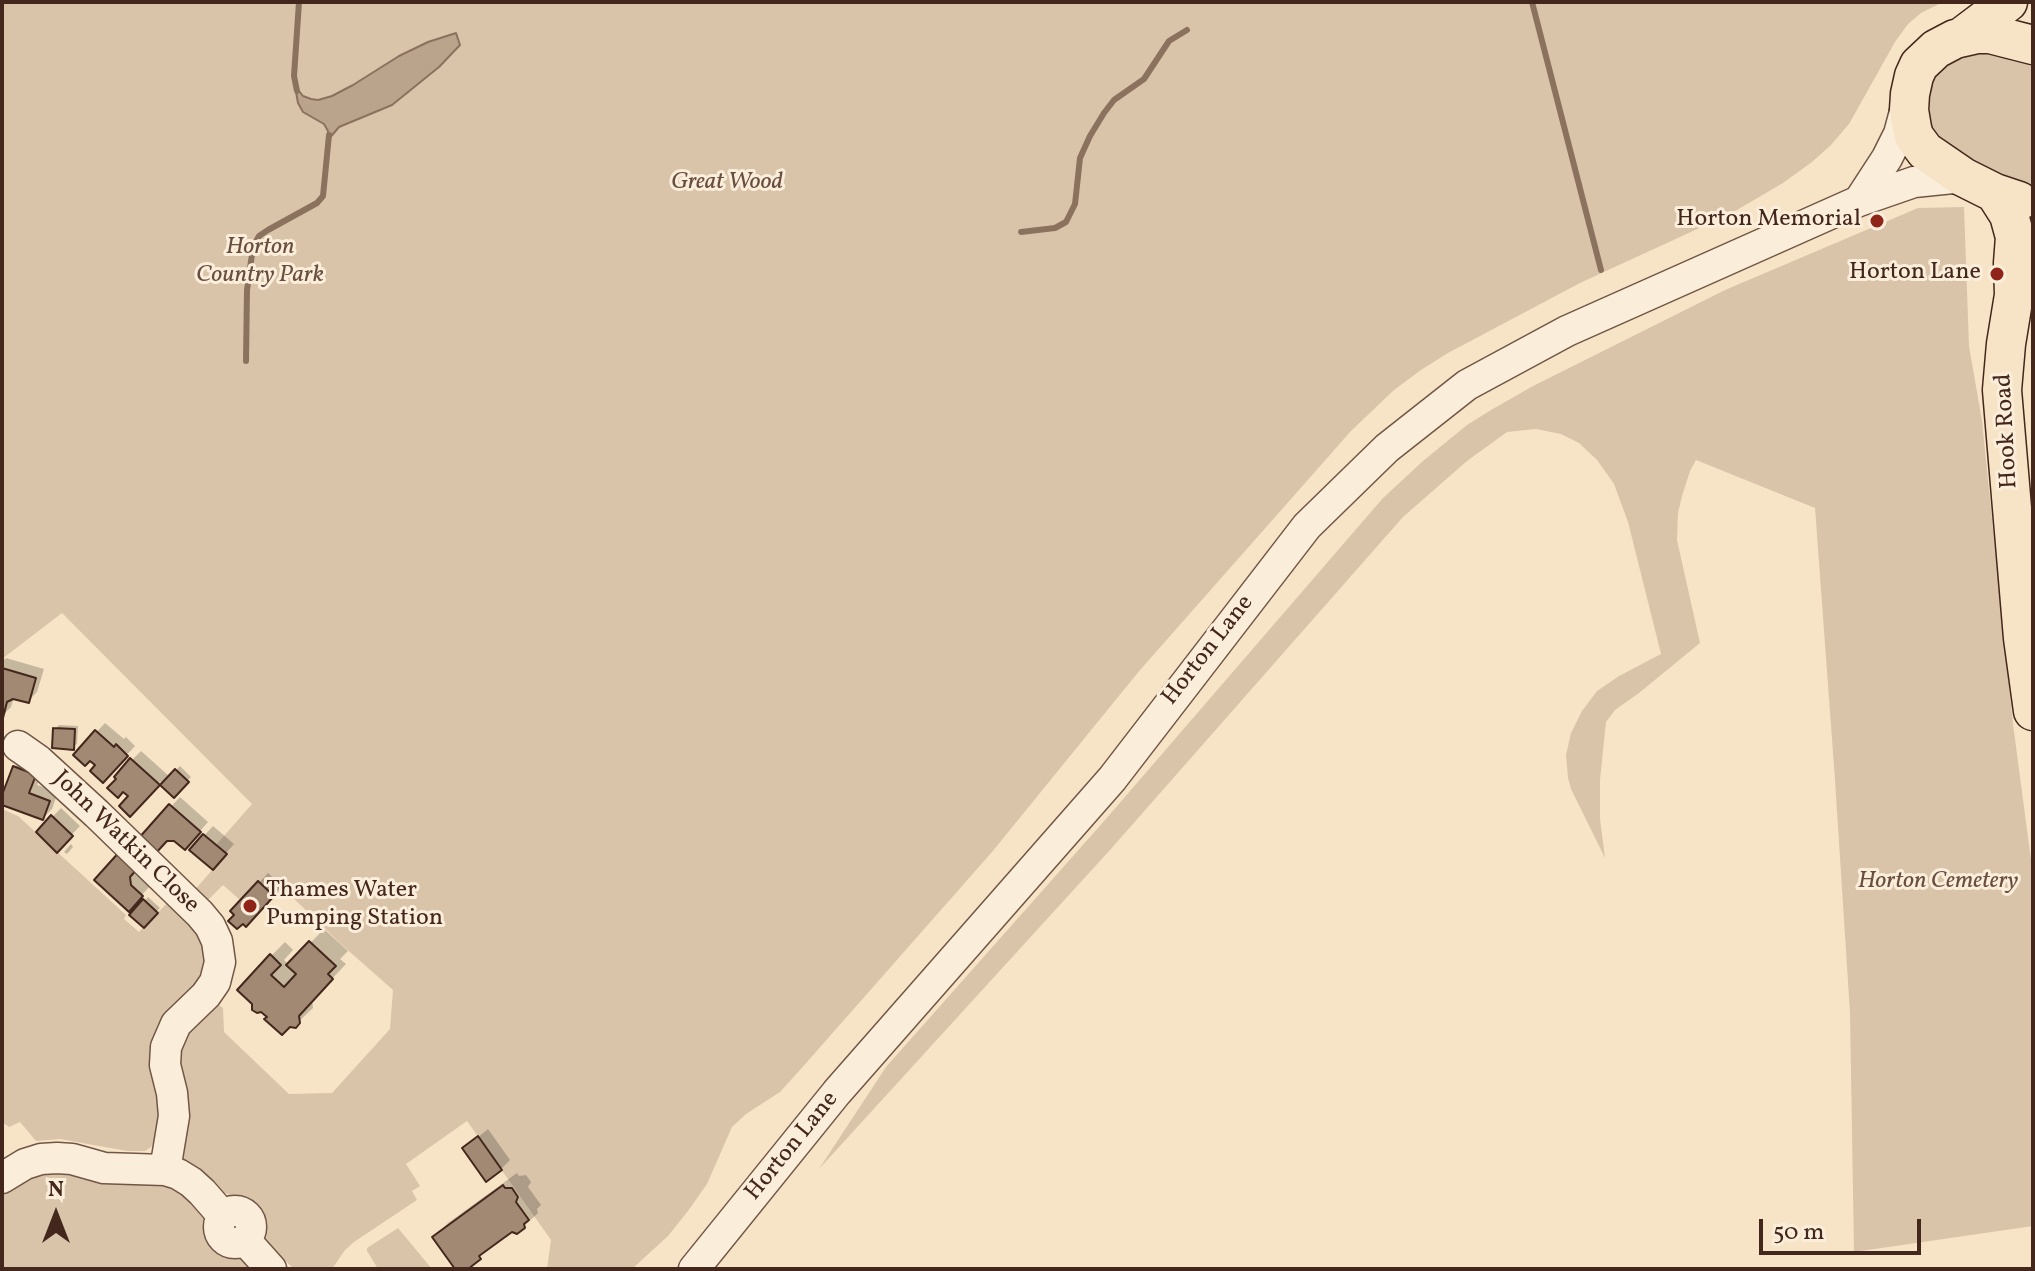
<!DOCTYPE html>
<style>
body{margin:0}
#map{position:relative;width:2035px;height:1271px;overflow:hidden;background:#f7e4c6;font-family:Vollkorn,serif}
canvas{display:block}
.frame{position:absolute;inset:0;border:4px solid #44271c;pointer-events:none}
.north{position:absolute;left:16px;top:1175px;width:80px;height:80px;-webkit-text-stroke:6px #faedda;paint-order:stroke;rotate:0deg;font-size:22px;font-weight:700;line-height:32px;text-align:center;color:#44271c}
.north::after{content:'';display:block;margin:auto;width:28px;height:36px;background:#44271c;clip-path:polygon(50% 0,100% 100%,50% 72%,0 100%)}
.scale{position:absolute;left:1759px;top:1219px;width:162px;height:36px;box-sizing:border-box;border:4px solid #44271c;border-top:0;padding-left:10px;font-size:24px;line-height:28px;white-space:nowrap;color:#44271c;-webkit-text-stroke:6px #faedda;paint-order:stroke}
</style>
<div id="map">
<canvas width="2035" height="1271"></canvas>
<div class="frame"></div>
<div class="north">N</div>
<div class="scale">50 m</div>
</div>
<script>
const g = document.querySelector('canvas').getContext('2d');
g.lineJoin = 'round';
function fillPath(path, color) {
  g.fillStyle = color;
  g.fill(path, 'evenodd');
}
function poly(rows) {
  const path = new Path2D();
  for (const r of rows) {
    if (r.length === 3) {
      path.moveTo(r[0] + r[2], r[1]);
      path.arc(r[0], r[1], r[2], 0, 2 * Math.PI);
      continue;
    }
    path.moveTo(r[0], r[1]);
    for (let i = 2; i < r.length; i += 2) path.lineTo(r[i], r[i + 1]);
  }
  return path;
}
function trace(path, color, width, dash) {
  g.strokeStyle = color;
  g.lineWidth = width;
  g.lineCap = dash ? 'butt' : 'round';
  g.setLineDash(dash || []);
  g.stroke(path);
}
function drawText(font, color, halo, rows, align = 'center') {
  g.font = font + ' Vollkorn,serif';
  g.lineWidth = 6;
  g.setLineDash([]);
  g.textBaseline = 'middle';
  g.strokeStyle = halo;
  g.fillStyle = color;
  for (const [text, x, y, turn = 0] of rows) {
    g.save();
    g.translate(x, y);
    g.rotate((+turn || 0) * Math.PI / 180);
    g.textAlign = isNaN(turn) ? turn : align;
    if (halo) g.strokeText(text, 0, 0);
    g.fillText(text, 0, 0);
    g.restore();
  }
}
const green = poly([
 [2,2,1943,2,1921,13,1908,24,1895,42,1849,124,1831,145,1812,162,1783,183,1730,214,1580,283,1448,353,1421,370,1394,390,1351,431,1140,670,992,852,800,1070,780,1092,746,1114,732,1127,707,1184,688,1211,668,1236,632,1269,547,1269,551,1240,467,1121,406,1164,420,1186,412,1191,417,1200,354,1242,345,1250,332,1269,294,1269,266,1242,261,1218,251,1203,222,1192,209,1178,186,1164,181,1154,177,1044,216,1003,223,1008,224,1032,289,1094,332,1093,390,1029,393,990,342,945,290,895,274,896,258,881,240,900,223,885,205,903,193,892,226,854,216,845,252,804,62,613,2,659],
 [1997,47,2033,61,2033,189,1955,156,1928,126,1926,89,1948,56],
 [1964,207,1969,346,1982,421,2013,724,2033,875,2033,1226,1854,1252,1850,1013,1835,780,1815,508,1696,460,1690,471,1682,496,1678,513,1677,540,1700,643,1639,693,1615,710,1606,722,1600,780,1600,819,1605,858,1571,789,1568,778,1566,755,1571,733,1582,711,1597,691,1619,676,1661,654,1628,522,1614,484,1597,460,1579,443,1561,434,1536,429,1507,432,1467,461,1403,517,1110,850,819,1169,886,1067,1105,820,1383,498,1423,461,1467,425,1491,410,1533,386,1725,290,1918,208],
 [2,809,18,816,126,915,124,919,139,932,171,899,211,947,196,992,162,1116,153,1143,151,1147,145,1151,127,1151,60,1139,36,1141,20,1122,9,1127,2,1122],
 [78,1173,156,1179,187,1194,208,1221,210,1239,214,1246,221,1252,241,1256,253,1269,2,1269,3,1194,17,1183,38,1175],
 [398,1228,432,1269,378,1269,367,1251,367,1248]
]);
const water = poly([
 [456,33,460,45,439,67,392,105,339,127,328,140,328,131,324,124,303,112,298,103,295,86,303,96,311,99,318,100,332,96,353,85,399,56,428,42,456,33]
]);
const shadow = poly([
 [6,658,44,669,37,692,28,701,14,697,11,707,2,716,2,662],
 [105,723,124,739,126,737,135,746,103,780,98,765,91,758,75,755],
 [59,725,78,726,77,744,73,747,55,729],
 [141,751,170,777,180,766,191,777,174,795,160,782,130,814,131,796,116,776],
 [24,758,44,766,37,785,58,792,52,809,43,818,2,803,15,767],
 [180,797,208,822,193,839,141,839],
 [61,808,80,826,57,850,38,832],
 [213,826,234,844,221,859,192,849],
 [71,844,73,847,67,854,64,852],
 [138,866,139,876,150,886,129,909,97,880],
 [268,873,282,886,246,924,233,911],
 [148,897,160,908,143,925,132,915],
 [324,929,348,951,340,959,346,964,312,1000,313,1008,295,1025,267,1019,271,956,285,942,293,950,284,960,289,965],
 [488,1129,510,1160,501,1169,465,1148],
 [517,1173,519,1176,526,1175,531,1182,528,1187,541,1205,537,1209,538,1213,523,1227,511,1230,464,1269,458,1269,434,1237,448,1223]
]);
const stream = poly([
 [1532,2,1601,270],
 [297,91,294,76,299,2],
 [1021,232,1055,228,1066,222,1075,204,1080,158,1090,136,1104,113,1114,100,1144,79,1169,41,1187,30],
 [246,361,247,290,253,247,259,236,268,230,317,203,323,196,329,135]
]);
const building = poly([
 [2,668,36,678,29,703,13,699,7,702,3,718,2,668],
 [53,728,75,729,74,750,52,748,53,728],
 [95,730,114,747,116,744,128,756,103,783,90,771,95,765,90,761,85,766,73,755,95,730],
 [130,758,160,785,130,817,119,806,128,796,123,792,118,798,107,788,116,779,114,777,130,758],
 [13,766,36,775,29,793,50,801,43,820,2,805,2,795,13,766],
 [175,769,189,782,174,798,160,785,175,769],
 [169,804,201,832,185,850,174,841,167,841,155,854,138,839,169,804],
 [51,815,73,836,57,853,36,832,51,815],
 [203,834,227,854,213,870,189,850,203,834],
 [121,850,139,867,130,877,131,885,143,896,129,912,94,880,121,850],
 [258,881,274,896,246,927,243,924,237,929,228,921,234,915,230,911,258,881],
 [143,899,158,913,144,928,129,915,143,899],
 [309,941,336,966,328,974,333,979,299,1016,300,1023,296,1028,290,1027,282,1035,264,1019,267,1017,261,1012,257,1013,252,1010,252,1004,237,990,270,954,281,965,271,975,284,987,296,974,286,965,309,941],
 [478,1136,502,1170,486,1182,462,1148,478,1136],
 [503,1185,505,1188,512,1188,518,1197,516,1202,529,1220,524,1224,525,1228,517,1234,512,1232,479,1256,481,1259,468,1269,455,1269,432,1237,503,1185]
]);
const minor = poly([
 [1859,201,1887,158,1899,134,1907,104],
 [18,746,38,760,97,814,200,914,210,926,217,941,220,962,215,982,206,995,176,1024,166,1047,165,1065,172,1093,174,1116,165,1170],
 [2,1178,25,1164,41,1159,57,1158,72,1159,104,1168,165,1170,178,1174,191,1182,202,1192,223,1216],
 [235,1227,16],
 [245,1240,271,1269],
 [694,1269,837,1092,1112,779,1307,526,1387,448,1467,385,1567,331,1859,201,1914,182,1963,177]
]);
const major = poly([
 [1963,36,2008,2],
 [1995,193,2009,215,2015,237,2013,263,2014,295,2006,344,2002,390,2023,638,2033,711],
 [2019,201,1995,193,1963,177,1925,151,1914,136,1912,128,1909,110,1910,94,1914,76,1919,65,1936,49,1955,39,1977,34,1990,34,2033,45]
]);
const markers = [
 [1877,221,8,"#8f2418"],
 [1997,274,8,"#8f2418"],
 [250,906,8,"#8f2418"]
];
const parkNames = [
 ["Great Wood",727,184],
 ["Horton",260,249],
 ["Country Park",260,277],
 ["Horton Cemetery",1938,883]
];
const poiNames = [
 ["Horton Memorial",1861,221],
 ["Horton Lane",1981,274],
 ["Thames Water",266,892,"left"],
 ["Pumping Station",266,920,"left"]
];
const streetNames = [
 ["Hook Road",2008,431,-93],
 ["Horton Lane",1209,651,-52],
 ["John Watkin Close",125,843,44],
 ["Horton Lane",793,1147,-51]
];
fillPath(green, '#d9c4a9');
fillPath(water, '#baa48c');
trace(water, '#8b725f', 2);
fillPath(shadow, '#0003');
trace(stream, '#8b725f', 6);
fillPath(building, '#a18974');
trace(building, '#44271c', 2);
trace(minor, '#715646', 33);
trace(major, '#44271c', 41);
trace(minor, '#faedda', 30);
trace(major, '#f7e4c6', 38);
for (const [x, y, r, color] of markers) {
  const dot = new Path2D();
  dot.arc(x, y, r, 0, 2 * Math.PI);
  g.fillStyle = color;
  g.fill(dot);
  trace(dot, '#faedda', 3);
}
drawText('italic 24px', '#694e3f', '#faedda', parkNames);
drawText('24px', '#44271c', '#faedda', poiNames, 'right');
drawText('24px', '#44271c', '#faedda', streetNames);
</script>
